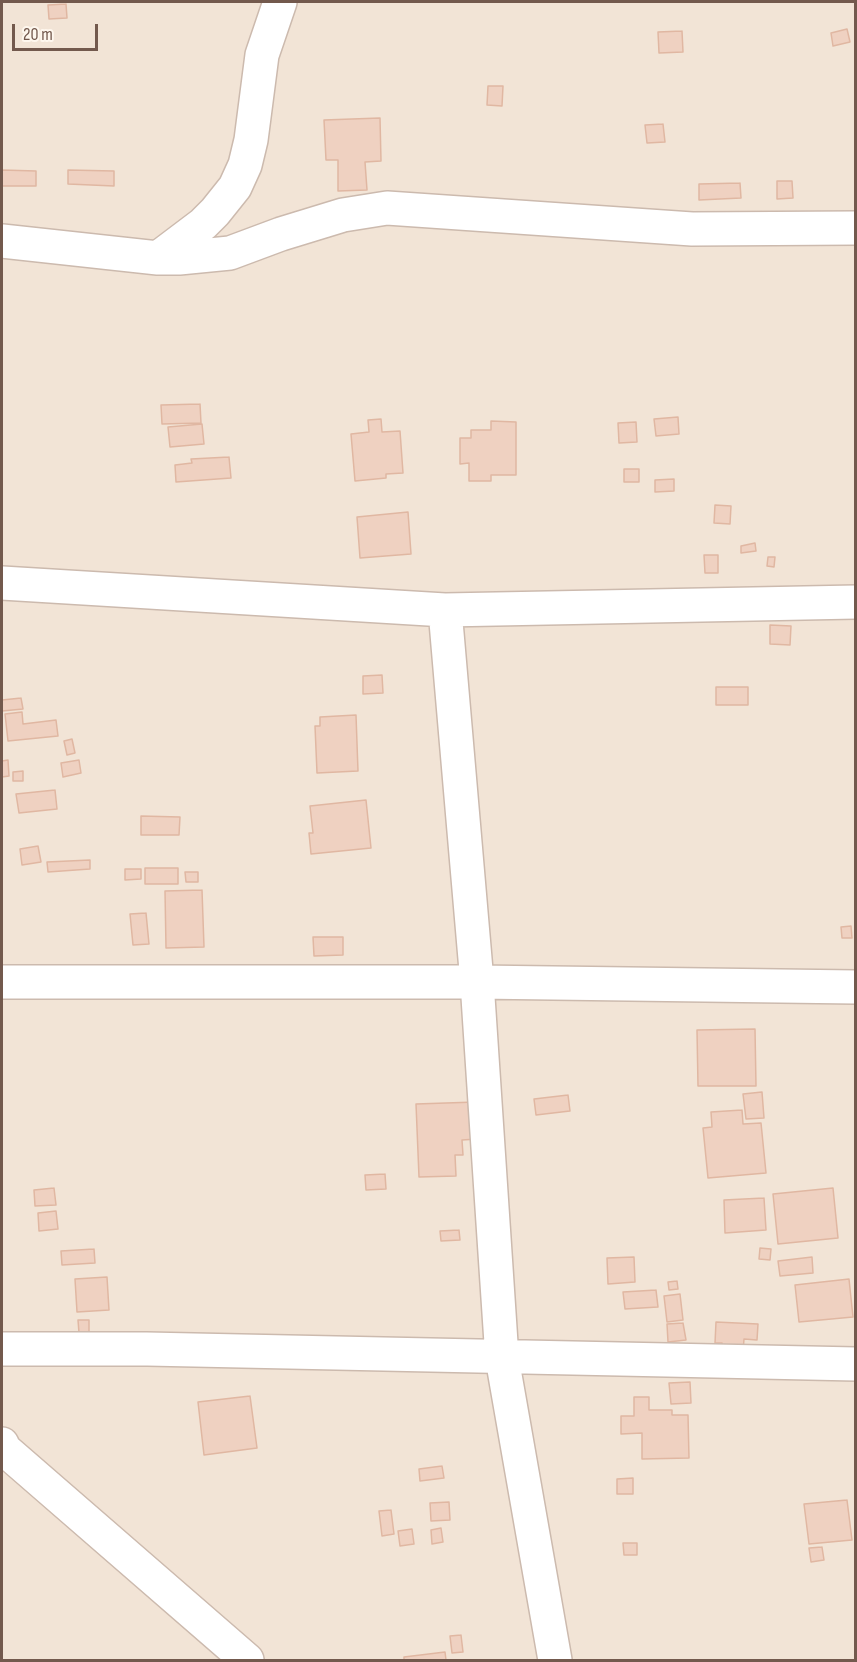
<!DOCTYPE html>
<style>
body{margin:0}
#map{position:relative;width:857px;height:1662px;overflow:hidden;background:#fbf2e7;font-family:"Sofia Sans Condensed",sans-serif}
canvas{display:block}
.frame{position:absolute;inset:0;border:3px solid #73594d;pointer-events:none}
.scale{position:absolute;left:12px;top:24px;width:86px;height:27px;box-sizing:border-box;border:3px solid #73594d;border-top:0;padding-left:8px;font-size:18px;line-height:21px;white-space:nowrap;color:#73594d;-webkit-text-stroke:4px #fef7ee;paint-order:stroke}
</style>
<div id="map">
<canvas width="857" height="1662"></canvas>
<div class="frame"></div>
<div class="scale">20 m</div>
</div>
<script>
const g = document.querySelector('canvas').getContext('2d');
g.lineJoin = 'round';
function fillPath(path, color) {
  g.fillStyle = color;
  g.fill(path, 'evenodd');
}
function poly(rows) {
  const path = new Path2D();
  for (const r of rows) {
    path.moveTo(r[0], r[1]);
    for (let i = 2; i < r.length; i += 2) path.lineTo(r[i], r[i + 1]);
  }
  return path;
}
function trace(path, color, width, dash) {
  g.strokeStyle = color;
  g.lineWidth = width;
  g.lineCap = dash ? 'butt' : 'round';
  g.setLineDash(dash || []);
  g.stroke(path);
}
const residential = poly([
 [2,2,855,2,855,1660,2,1660]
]);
const building = poly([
 [66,4,67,18,49,19,48,5,66,4],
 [847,29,850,42,833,46,831,33,847,29],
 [682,31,683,52,659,53,658,32,682,31],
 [488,86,503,86,502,106,487,105,488,86],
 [380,118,381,161,365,162,367,190,338,191,338,160,326,160,324,120,380,118],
 [663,124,665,142,647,143,645,125,663,124],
 [2,170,36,171,36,186,2,186,2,170],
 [68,170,114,171,114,186,68,184,68,170],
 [777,181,792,181,793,198,777,199,777,181],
 [740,183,741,198,699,200,699,184,740,183],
 [200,404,201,423,162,424,161,405,200,404],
 [678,417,679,434,656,436,654,419,678,417],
 [381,419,382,432,400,431,403,473,386,474,386,478,355,481,351,434,369,432,368,420,381,419],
 [491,421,516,422,516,475,491,475,491,481,469,481,469,463,460,464,460,438,471,438,471,430,491,430,491,421],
 [636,422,637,442,619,443,618,423,636,422],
 [202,424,204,444,170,447,168,427,202,424],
 [229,457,231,478,176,482,175,465,192,463,191,459,229,457],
 [624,469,639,469,639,482,624,482,624,469],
 [674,479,674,491,655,492,655,480,674,479],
 [715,505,731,506,730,524,714,523,715,505],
 [408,512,411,554,360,558,357,517,408,512],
 [755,543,756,551,741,553,741,546,755,543],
 [704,555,718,555,718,573,705,573,704,555],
 [768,557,775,557,774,567,767,566,768,557],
 [770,625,791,626,790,645,770,644,770,625],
 [382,675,383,693,363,694,363,676,382,675],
 [716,687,748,687,748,705,716,705,716,687],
 [21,698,23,709,2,711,2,700,21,698],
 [22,712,23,724,56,720,58,736,8,741,5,714,22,712],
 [356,715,358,771,317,773,315,726,320,726,320,717,356,715],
 [72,739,75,753,67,755,64,741,72,739],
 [8,760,9,776,2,777,2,761,8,760],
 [79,760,81,773,63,777,61,763,79,760],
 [23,771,23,781,13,781,13,772,23,771],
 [55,790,57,809,19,813,16,794,55,790],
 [366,800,371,848,311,854,309,833,313,833,310,806,366,800],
 [141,816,180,817,179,835,141,835,141,816],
 [38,846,41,862,22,865,20,849,38,846],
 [90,860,90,869,48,872,47,862,90,860],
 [145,868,178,868,178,884,145,884,145,868],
 [125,869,141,869,141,879,125,880,125,869],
 [185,872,198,872,198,882,186,882,185,872],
 [202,890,204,947,166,948,165,891,202,890],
 [146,913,149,944,133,945,130,914,146,913],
 [851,926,852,938,842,938,841,927,851,926],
 [313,937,343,937,343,955,314,956,313,937],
 [755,1029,756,1086,698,1086,697,1030,755,1029],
 [762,1092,764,1118,746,1119,743,1094,762,1092],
 [568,1095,570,1111,536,1115,534,1099,568,1095],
 [476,1102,477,1139,462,1140,463,1155,455,1155,456,1176,419,1177,416,1104,476,1102],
 [742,1110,743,1124,761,1123,766,1173,708,1178,703,1128,712,1127,711,1112,742,1110],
 [385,1174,386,1189,366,1190,365,1175,385,1174],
 [54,1188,56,1205,35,1206,34,1190,54,1188],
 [833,1188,838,1238,778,1244,773,1194,833,1188],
 [764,1198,766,1230,725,1233,724,1200,764,1198],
 [56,1211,58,1229,39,1231,38,1213,56,1211],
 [459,1230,460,1240,441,1241,440,1231,459,1230],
 [760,1248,771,1249,770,1260,759,1259,760,1248],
 [94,1249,95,1263,62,1265,61,1251,94,1249],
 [634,1257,635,1282,608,1284,607,1258,634,1257],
 [812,1257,813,1273,780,1276,778,1261,812,1257],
 [107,1277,109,1310,77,1312,75,1279,107,1277],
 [849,1279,853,1317,799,1322,795,1285,849,1279],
 [677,1281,678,1289,669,1290,668,1282,677,1281],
 [656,1290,658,1307,625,1309,623,1292,656,1290],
 [680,1294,683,1320,667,1322,664,1296,680,1294],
 [78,1320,89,1320,89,1332,79,1333,78,1320],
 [716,1322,758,1324,757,1340,744,1339,743,1352,721,1351,722,1343,715,1343,716,1322],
 [683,1323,686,1340,668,1342,667,1324,683,1323],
 [690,1382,691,1403,671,1404,669,1383,690,1382],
 [250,1396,257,1448,204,1455,198,1402,250,1396],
 [634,1397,649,1397,649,1410,672,1410,672,1415,688,1415,689,1458,642,1459,642,1433,621,1434,621,1416,634,1416,634,1397],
 [442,1466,444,1478,420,1481,419,1469,442,1466],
 [633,1478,633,1494,617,1494,617,1479,633,1478],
 [847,1500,852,1540,809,1544,804,1504,847,1500],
 [449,1502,450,1520,431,1521,430,1503,449,1502],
 [391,1510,394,1534,382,1536,379,1511,391,1510],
 [441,1528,443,1542,432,1544,431,1530,441,1528],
 [412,1529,414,1544,400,1546,398,1531,412,1529],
 [623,1543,637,1543,637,1555,624,1555,623,1543],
 [822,1547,824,1560,811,1562,809,1548,822,1547],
 [461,1635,463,1652,452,1653,450,1636,461,1635],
 [445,1652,446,1660,404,1660,404,1657,445,1652]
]);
const minor = poly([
 [2,241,158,258,179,258,230,253,281,234,343,215,387,208,692,229,856,228],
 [158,258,203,224,215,212,235,187,245,165,251,140,262,55,280,2],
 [2,583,445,610,856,602],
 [445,610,477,982,502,1358,555,1660],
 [2,982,477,982,856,987],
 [2,1349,147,1349,856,1364],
 [2,1444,4,1449,247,1660]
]);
fillPath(residential, '#f2e4d6');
fillPath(building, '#efd1c1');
trace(building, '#e0b7a2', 1.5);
trace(minor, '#ccbaae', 36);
trace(minor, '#fff', 33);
</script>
